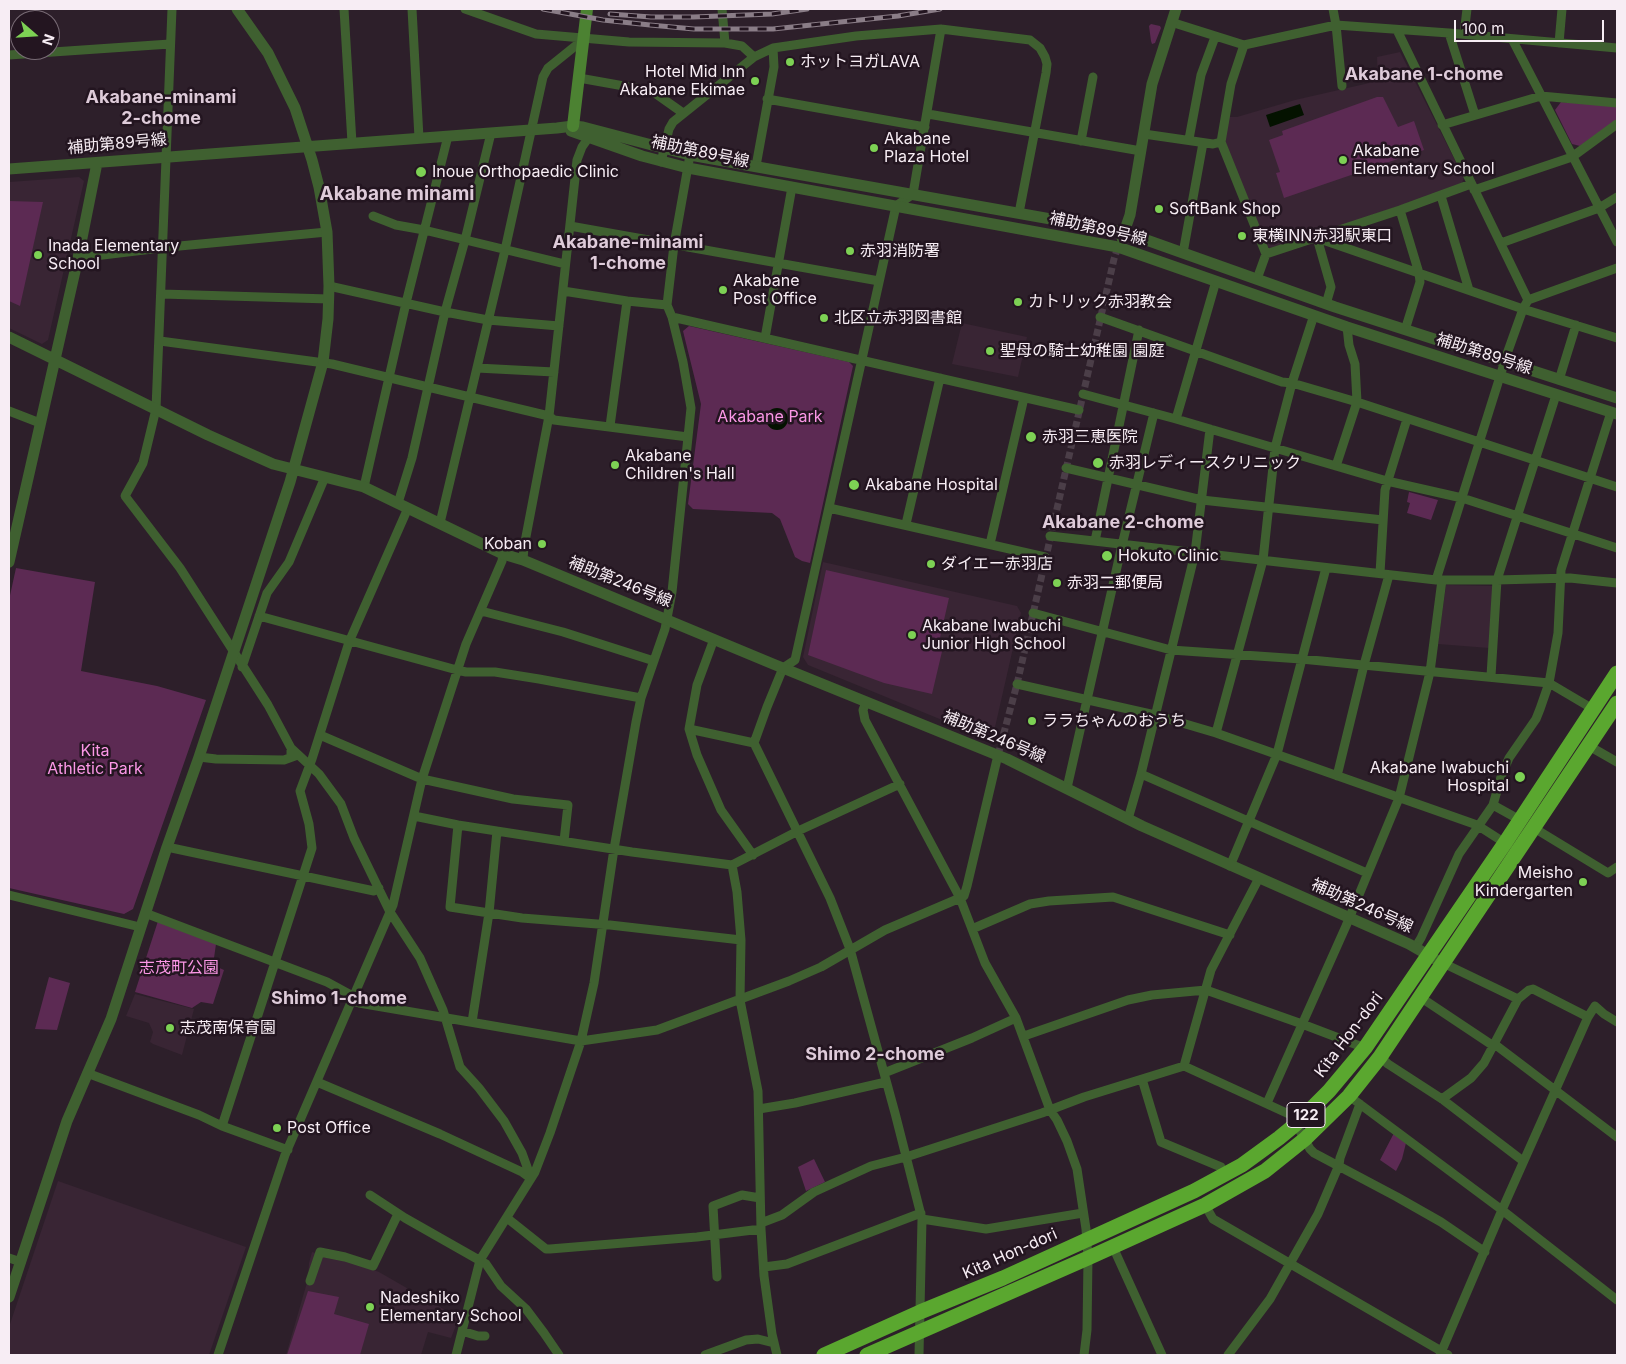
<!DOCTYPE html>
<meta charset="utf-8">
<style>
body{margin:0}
#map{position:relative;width:1626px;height:1364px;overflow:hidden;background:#2d1f2a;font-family:Inter,sans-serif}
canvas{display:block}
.frame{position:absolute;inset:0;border:10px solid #f7edf4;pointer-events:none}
.north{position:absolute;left:10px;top:10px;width:50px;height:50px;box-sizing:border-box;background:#231520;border:1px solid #786b75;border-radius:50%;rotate:109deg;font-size:14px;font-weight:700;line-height:20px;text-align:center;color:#f7edf4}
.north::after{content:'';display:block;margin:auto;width:18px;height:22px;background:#7dd154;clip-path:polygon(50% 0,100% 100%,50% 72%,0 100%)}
.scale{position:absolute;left:1454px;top:20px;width:150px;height:22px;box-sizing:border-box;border:2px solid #f7edf4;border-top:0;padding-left:6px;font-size:15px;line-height:18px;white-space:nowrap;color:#f7edf4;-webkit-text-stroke:4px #231520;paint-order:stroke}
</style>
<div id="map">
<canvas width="1626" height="1364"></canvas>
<div class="frame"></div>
<div class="north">N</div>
<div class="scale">100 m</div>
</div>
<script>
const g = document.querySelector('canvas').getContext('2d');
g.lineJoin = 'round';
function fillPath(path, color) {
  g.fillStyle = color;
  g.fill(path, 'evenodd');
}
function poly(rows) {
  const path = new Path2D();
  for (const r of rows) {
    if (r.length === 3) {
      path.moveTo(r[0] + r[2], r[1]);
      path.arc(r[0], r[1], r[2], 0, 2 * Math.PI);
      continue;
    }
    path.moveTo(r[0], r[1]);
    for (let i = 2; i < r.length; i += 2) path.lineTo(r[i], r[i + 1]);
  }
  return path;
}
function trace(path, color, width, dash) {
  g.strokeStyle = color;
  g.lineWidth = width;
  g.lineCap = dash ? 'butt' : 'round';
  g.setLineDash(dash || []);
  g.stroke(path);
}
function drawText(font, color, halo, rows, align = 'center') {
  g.font = font + ' Inter,"Noto Sans JP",sans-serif';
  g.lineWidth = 5;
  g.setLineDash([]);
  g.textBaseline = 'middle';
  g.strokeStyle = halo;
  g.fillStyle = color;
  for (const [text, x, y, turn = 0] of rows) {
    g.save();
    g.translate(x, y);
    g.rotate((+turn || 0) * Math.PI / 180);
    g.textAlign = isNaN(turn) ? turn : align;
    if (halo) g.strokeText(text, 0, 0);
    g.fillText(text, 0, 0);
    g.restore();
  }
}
const built = poly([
 [1400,52,1464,178,1461,185,1272,249,1265,246,1224,141,1228,117,1237,117,1295,100,1378,81,1377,57],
 [79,177,84,181,48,340,42,344,9,328,9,182],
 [962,323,1027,337,1018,377,952,364],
 [823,562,1017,606,1021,613,993,736,986,738,808,665,803,657],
 [1446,585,1494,586,1489,648,1438,644],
 [135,994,194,1009,182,1055,153,1044,150,1042,153,1032,149,1023,126,1016],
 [58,1181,246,1247,209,1355,9,1355,9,1327],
 [312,1252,351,1261,379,1272,459,1318,451,1338,428,1332,421,1355,286,1355,308,1279,309,1263]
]);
const green = poly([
 [1151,24,1160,26,1161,28,1155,43,1152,44,1151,41,1149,26],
 [1377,97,1383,97,1398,127,1414,121,1424,150,1284,198,1276,173,1280,172,1269,140,1283,135,1282,131],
 [1561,102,1617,106,1617,120,1580,146,1572,144,1555,110],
 [9,201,43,202,20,306,9,301],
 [689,326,849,362,853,366,810,563,802,561,795,557,780,519,772,513,693,509,688,504,701,404,683,331],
 [1409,492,1438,500,1431,520,1407,513,1410,503,1407,502],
 [16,568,95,582,81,671,157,686,206,700,133,909,124,914,9,888,9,600],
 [826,570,949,598,939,642,944,643,932,694,884,683,808,655],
 [158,921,216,944,213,965,224,970,213,1004,201,1002,192,1008,135,992],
 [49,977,70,983,57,1030,35,1029],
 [1394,1133,1406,1143,1402,1159,1396,1171,1380,1160],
 [814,1159,825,1182,806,1191,798,1167],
 [308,1291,339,1297,334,1314,369,1324,360,1355,287,1355]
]);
const water = poly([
 [1300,104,1304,115,1270,127,1266,115],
 [777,419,11]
]);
const pedestrianTunnel = poly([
 [998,755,1017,684,1114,259,1118,247]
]);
const minor = poly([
 [172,9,156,409,143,463,125,496,180,568,268,705,291,748,291,757],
 [344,9,352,143],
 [412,9,419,138],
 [465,9,536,34,629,42,725,43,742,46,754,57],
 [722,9,725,43],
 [1333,9,1336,25,1342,86],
 [1171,22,1244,45,1336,25,1449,33,1617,48],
 [1397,30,1528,300,1523,309,1508,351,1436,580],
 [1449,33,1475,115],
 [1464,34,1467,9],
 [1512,39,1617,242],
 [1559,43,1562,9],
 [1244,45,1231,84,1221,142,1266,254,1257,279],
 [9,55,170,44],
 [579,78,652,91,683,113],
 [767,99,925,127],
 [928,114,1141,151],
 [1442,125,1541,96,1617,103],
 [1144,134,1213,144,1221,142],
 [1189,139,1201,75,1215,37],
 [1081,141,1093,77],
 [661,162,669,129,673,122,754,57,773,48,856,36,941,29,1030,40,1040,48,1045,57,1047,64,1046,73,1019,213],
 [756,166,774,67,773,48],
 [1474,190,1572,157,1617,124],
 [1441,196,1469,290],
 [1400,210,1419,273,1420,282,1405,330],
 [373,216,396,225,424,230,565,264],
 [570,226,879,281],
 [1317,238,1523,309,1617,338],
 [1317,238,1331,287,1326,304],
 [1501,243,1599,208,1617,197],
 [1183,253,1203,143],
 [1266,254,1400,210,1471,184],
 [78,258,169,247,327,232],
 [329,286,445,312,488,320,559,326],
 [563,291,627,301,610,426],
 [162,294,329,299],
 [1528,300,1617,268],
 [627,301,667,305],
 [672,317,1079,410],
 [1100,317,1282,382,1292,383,1357,402,1617,487],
 [765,338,792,187],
 [160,341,332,364,549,416,554,420,688,437],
 [477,368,554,372],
 [1559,380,1576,325],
 [1083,394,1176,419,1387,481,1462,498,1617,548],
 [9,411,40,423],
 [1176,419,1216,281],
 [1336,466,1357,402,1355,364,1349,345,1347,327],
 [1066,468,1202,500,1383,520],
 [364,487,406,303,448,136],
 [398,503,412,458,445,312,465,240,491,133],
 [829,508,1045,557],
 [440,523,505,250,543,77,548,68,584,39],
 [906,524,940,378],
 [1050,536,1436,580,1497,580,1570,578,1617,583],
 [1095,541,1139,330],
 [990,544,1024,398],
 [523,560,524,547,549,416,577,160,582,147,589,137],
 [1380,573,1385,490,1407,419],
 [481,611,563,632,654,661],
 [1033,613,1171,650,1301,659,1549,683,1593,709],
 [259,616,457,670,466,672,495,672,539,679,641,698],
 [714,639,697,685,689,729,697,755,721,810,753,855],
 [242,667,267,593,289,562,325,477],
 [1491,676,1497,580,1556,395],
 [1017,684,1155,715,1216,733,1477,825,1505,843],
 [689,729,754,743],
 [1216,733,1263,560,1275,448,1292,383,1314,315],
 [320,735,422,779,513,799,568,805,564,841],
 [1589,746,1617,762],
 [291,748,319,774,341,804,354,838,390,912,420,958,443,1010,460,1067,479,1088,504,1121,522,1153,531,1178],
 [998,755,967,886,964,896,960,898,985,963,1016,1018,1050,1110,1057,1120,1067,1141,1077,1169,1086,1229,1088,1258,1087,1330,1084,1355],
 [199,757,216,759,284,760,295,756],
 [1141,774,1367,873],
 [1337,776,1364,665,1389,575],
 [1067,788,1122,545,1154,413],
 [1493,805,1520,820],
 [414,816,458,825,632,852,732,865,798,831,900,784],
 [1128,819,1141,774,1195,553,1210,429],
 [458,825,450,907,522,918,610,925,741,940],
 [1534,828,1608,873,1617,867],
 [167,847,374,891,379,888],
 [732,865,737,892,741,940,740,1000,758,1091,761,1229,764,1276,772,1334,777,1355],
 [1230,866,1277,754,1326,568],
 [9,895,140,927],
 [145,913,327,982,349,994,355,1002,359,1003,581,1041,657,1030,789,981,821,967,885,930,960,898,865,720,863,710,866,702],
 [972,929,1030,904,1049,901,1113,897,1230,935],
 [1415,948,1421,938,1459,854,1493,805,1501,777,1509,758,1536,719,1540,709,1549,683,1558,633,1561,570,1611,412],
 [1443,963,1518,999,1529,990,1533,989,1588,1017],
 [1420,997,1492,1045,1497,1046,1617,1137],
 [472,1022,489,913,497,831],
 [1024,1036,1128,1000,1152,995,1206,990,1302,1024,1365,1048],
 [1380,1057,1388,1064,1442,1099,1523,1161],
 [1184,1066,1211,970,1259,878],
 [87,1073,199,1115,222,1126,288,1150],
 [884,1073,972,1038,1016,1018],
 [1142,1079,1161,1142,1221,1167,1225,1175],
 [317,1082,440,1134,522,1172,530,1178],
 [1349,1096,1502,1210,1617,1300],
 [1442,1099,1471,1078,1484,1063,1518,999],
 [1267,1103,1346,926,1399,798,1430,672,1442,580],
 [759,1109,795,1103,886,1082],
 [222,1126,312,848,309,824,300,791,312,759,349,642,408,508],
 [370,1195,405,1218,486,1264,501,1286,526,1309,544,1333,559,1355],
 [1205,1205,1213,1219,1448,1355],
 [507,1218,546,1249,550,1249,697,1237,761,1229],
 [922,1219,986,1229,1083,1213],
 [761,1223,782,1215,814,1192,871,1166,906,1157,1042,1113,1084,1097,1184,1066,1291,1115,1310,1149,1314,1153,1397,1197,1441,1222,1485,1252],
 [1113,1247,1162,1355],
 [9,1258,21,1262],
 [764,1267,787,1264,921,1213],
 [717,1277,713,1206,742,1195,760,1198],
 [310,1281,320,1252,345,1257,373,1266,398,1214],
 [462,1331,478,1336,485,1336],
 [218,1355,285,1155,393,905,422,779,466,644,502,561,503,554],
 [456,1355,480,1260,535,1172,550,1133,581,1041,594,983,614,849,636,722,641,698,665,629,672,592,691,408,683,362,672,317,667,305,674,245,690,155],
 [705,1355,746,1340,758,1339,774,1343],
 [919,1355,922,1219,895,1113,850,949,830,898,754,743,767,707,783,668,795,660,896,206,913,194,941,29],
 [1228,1355,1270,1299,1318,1214,1339,1165,1340,1158,1360,1104],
 [1440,1355,1502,1210,1588,1017,1595,1006,1604,1014,1617,1022]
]);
const tertiary = poly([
 [571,131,642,156,688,168,1118,247,1347,327,1617,414],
 [9,169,557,128,573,126,583,127,690,155,1124,232,1335,307,1617,398],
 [1122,238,1130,215,1152,84,1176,9],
 [9,337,208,435,273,464,364,487,503,554,523,560,773,664,1007,759,1142,826,1409,944,1435,959],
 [9,562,78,258,97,163],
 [9,1297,67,1121,111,1019,167,847,199,757,290,482,323,362,328,319,329,286,327,232,319,187,312,160,295,108,268,53,237,9]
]);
const secondary = poly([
 [573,126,587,9]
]);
const trunk = poly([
 [824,1355,920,1312,1003,1278,1194,1191,1242,1165,1279,1138,1296,1124,1329,1091,1365,1048,1505,843,1617,673],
 [867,1355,1088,1258,1205,1205,1265,1171,1305,1139,1349,1096,1380,1057,1617,703]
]);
const rail = poly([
 [543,9,603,20,650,25,694,29,773,29,898,16,940,9],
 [610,14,651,17,693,17,772,14,807,9]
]);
const markers = [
 [790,62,5,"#7dd154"],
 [755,81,5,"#7dd154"],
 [874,148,5,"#7dd154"],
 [1343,160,5,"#7dd154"],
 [421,172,6,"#7dd154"],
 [1159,209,5,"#7dd154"],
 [1242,236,5,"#7dd154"],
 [850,251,5,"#7dd154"],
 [38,255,5,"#7dd154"],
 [723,290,5,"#7dd154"],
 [1018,302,5,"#7dd154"],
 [824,318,5,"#7dd154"],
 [990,351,5,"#7dd154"],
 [1031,437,6,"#7dd154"],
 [1098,463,6,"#7dd154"],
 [615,465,5,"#7dd154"],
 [854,485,6,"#7dd154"],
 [542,544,5,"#7dd154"],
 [1107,556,6,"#7dd154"],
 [931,564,5,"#7dd154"],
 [1057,583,5,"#7dd154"],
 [912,635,5,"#7dd154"],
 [1032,721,5,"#7dd154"],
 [1520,777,6,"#7dd154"],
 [1583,882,5,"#7dd154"],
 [170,1028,5,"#7dd154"],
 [277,1128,5,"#7dd154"],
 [370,1307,5,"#7dd154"]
];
const shields = [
 [1306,1115,38]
];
const shieldNames = [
 ["122",1306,1115]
];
const poiNames = [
 ["ホットヨガLAVA",800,62],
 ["Hotel Mid Inn",745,72,"right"],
 ["Akabane Ekimae",745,90,"right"],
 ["Akabane",884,139],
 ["Plaza Hotel",884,157],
 ["Akabane",1353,151],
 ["Elementary School",1353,169],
 ["Inoue Orthopaedic Clinic",432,172],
 ["SoftBank Shop",1169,209],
 ["東横INN赤羽駅東口",1252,236],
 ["Inada Elementary",48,246],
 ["School",48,264],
 ["赤羽消防署",860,251],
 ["Akabane",733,281],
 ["Post Office",733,299],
 ["カトリック赤羽教会",1028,302],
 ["北区立赤羽図書館",834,318],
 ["聖母の騎士幼稚園 園庭",1000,351],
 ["赤羽三恵医院",1042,437],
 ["Akabane",625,456],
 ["Children's Hall",625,474],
 ["赤羽レディースクリニック",1109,463],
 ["Akabane Hospital",865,485],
 ["Koban",532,544,"right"],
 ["Hokuto Clinic",1118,556],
 ["ダイエー赤羽店",941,564],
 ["赤羽二郵便局",1067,583],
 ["Akabane Iwabuchi",922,626],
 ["Junior High School",922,644],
 ["ララちゃんのおうち",1042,721],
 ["Akabane Iwabuchi",1509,768,"right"],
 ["Hospital",1509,786,"right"],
 ["Meisho",1573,873,"right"],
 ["Kindergarten",1573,891,"right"],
 ["志茂南保育園",180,1028],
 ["Post Office",287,1128],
 ["Nadeshiko",380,1298],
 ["Elementary School",380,1316]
];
const streetNames = [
 ["補助第89号線",117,144,-5],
 ["補助第89号線",700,152,12],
 ["補助第89号線",1098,229,13],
 ["補助第89号線",1484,354,18],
 ["補助第246号線",620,582,22],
 ["補助第246号線",994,737,23],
 ["補助第246号線",1362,906,24],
 ["Kita Hon-dori",1349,1035,-53],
 ["Kita Hon-dori",1010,1254,-24]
];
const parkNames = [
 ["Akabane Park",770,417],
 ["Kita",95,751],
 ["Athletic Park",95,769],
 ["志茂町公園",179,968]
];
const neighbourhoodNames = [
 ["Akabane 1-chome",1424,75],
 ["Akabane-minami",161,98],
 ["2-chome",161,119],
 ["Akabane-minami",628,243],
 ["1-chome",628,264],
 ["Akabane 2-chome",1123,523],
 ["Shimo 1-chome",339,999],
 ["Shimo 2-chome",875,1055]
];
const quarterNames = [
 ["Akabane minami",397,194]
];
fillPath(built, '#392534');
fillPath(green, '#5c2a53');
fillPath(water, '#041200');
trace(pedestrianTunnel, '#4b3e48', 7, [7, 3.5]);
trace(minor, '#3f6030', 9);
trace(tertiary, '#3f6030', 11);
trace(secondary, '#4c8232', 12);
trace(trunk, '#5aa72f', 15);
trace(rail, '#8a7d87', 5);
trace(rail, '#231520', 3, [9]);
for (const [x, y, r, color] of markers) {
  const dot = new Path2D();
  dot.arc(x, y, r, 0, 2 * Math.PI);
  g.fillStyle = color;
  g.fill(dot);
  trace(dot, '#231520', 2);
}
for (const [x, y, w] of shields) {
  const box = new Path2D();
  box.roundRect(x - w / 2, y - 12.5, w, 25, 4);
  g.fillStyle = '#231520';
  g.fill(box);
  trace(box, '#f7edf4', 1);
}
drawText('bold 15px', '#f7edf4', null, shieldNames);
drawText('16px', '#f7edf4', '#231520', poiNames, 'left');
drawText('16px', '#f7edf4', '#231520', streetNames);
drawText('16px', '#fb97e6', '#231520', parkNames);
drawText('bold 18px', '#decbd9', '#231520', neighbourhoodNames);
drawText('bold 19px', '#decbd9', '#231520', quarterNames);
</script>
